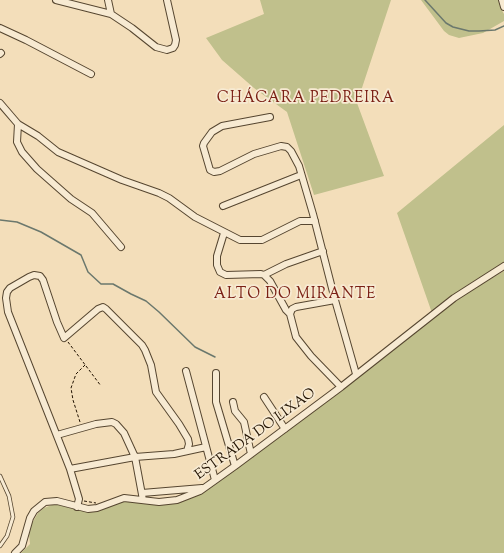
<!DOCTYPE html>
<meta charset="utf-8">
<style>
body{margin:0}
canvas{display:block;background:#f3deba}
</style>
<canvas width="504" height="553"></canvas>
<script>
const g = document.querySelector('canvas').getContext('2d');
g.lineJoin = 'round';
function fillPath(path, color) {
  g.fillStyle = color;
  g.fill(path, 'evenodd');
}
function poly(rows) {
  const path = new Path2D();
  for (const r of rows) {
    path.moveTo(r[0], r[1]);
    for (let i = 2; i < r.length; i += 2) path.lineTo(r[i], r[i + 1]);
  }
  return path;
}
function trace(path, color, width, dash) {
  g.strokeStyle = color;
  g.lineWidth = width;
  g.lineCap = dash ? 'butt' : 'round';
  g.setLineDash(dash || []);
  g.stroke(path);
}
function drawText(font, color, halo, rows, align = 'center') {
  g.font = font + ' "Sorts Mill Goudy",serif';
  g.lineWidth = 3.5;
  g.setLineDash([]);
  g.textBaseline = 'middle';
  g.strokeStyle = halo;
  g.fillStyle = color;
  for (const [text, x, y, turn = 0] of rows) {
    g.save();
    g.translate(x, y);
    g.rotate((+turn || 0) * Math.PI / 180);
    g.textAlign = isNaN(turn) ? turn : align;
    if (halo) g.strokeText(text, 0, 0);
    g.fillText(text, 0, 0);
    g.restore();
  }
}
const green = poly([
 [260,0,391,0,357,103,384,176,314,195,287,112,254,88,222,60,206,38,264,14],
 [421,0,499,0,500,7,504,14,504,21,483,33,459,38,449,35,444,31],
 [504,125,504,264,432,313,397,213],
 [504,271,504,553,21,553,30,544,29,534,31,525,38,513,44,508,52,505,59,505,77,510,95,511,102,510,123,501,174,503,187,500,201,493,453,301]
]);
const stream = poly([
 [425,0,446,23,453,27,469,31,479,31,495,30,504,26],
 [0,220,17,222,41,232,81,255,88,272,101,284,113,284,131,294,146,301,159,312,195,347,215,357]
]);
const path = poly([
 [68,342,101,386],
 [80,422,73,400,71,388,76,374,85,365],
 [84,501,96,503]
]);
const lane = poly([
 [0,476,9,496,13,517,7,536,0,546]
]);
const street = poly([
 [56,0,111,14,132,28,156,47,167,50,173,48,175,45,176,40,167,0],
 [108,0,111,14],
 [502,0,504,7],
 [0,28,26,40,91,74],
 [0,54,1,53],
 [0,103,18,124,38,136,58,152,122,180,159,193,169,198,195,217,240,240,262,240,300,221,315,221],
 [270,117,222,126,212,132,204,143,203,146,210,170,214,172,220,171,254,154,281,146,287,147,291,151,299,166,313,214,335,300,356,374],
 [18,124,17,142,22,152,37,169,71,199,92,213,121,247],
 [223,206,301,175],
 [224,233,217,256,217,265,220,272,226,275,261,274,264,275,270,281,286,310,290,314],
 [264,275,286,264,323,251],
 [335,300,296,307,292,309,290,314,296,337,311,356,341,387],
 [186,371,215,480],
 [216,373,216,402,235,466],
 [264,397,285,429],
 [233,402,235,411,244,422,251,454],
 [57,435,96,424,112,422,116,424,124,433,135,457,143,500],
 [187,451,189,444,188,439,179,424,156,392,151,365,145,350,142,345,106,309,103,307,98,309,64,338,57,322,43,280,40,276,34,275,29,277,10,288,7,292,6,298,8,312,70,469,135,457,174,454,206,447],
 [70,469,79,499,77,507],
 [142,493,202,488],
 [15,553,22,546,30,518,34,511,45,502,57,501,88,509,97,508,124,498,159,502,177,500,200,491,235,466,341,387,454,298,504,266]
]);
const streetNames = [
 ["ESTRADA DO LIXAO",256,435,-36]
];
const neighbourhoodNames = [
 ["CHÁCARA PEDREIRA",306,99],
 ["ALTO DO MIRANTE",295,295]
];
fillPath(green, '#c0c08c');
trace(stream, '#6b786d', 1.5);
trace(lane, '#564630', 4.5);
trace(street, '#564630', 8);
trace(path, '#221302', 1, [3, 2]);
trace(lane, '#f7ead2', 3);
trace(street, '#f7ead2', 6);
drawText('14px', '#221302', '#f7ead2', streetNames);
g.letterSpacing = '1px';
drawText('15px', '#7a1f14', '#f7ead2', neighbourhoodNames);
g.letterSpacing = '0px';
</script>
